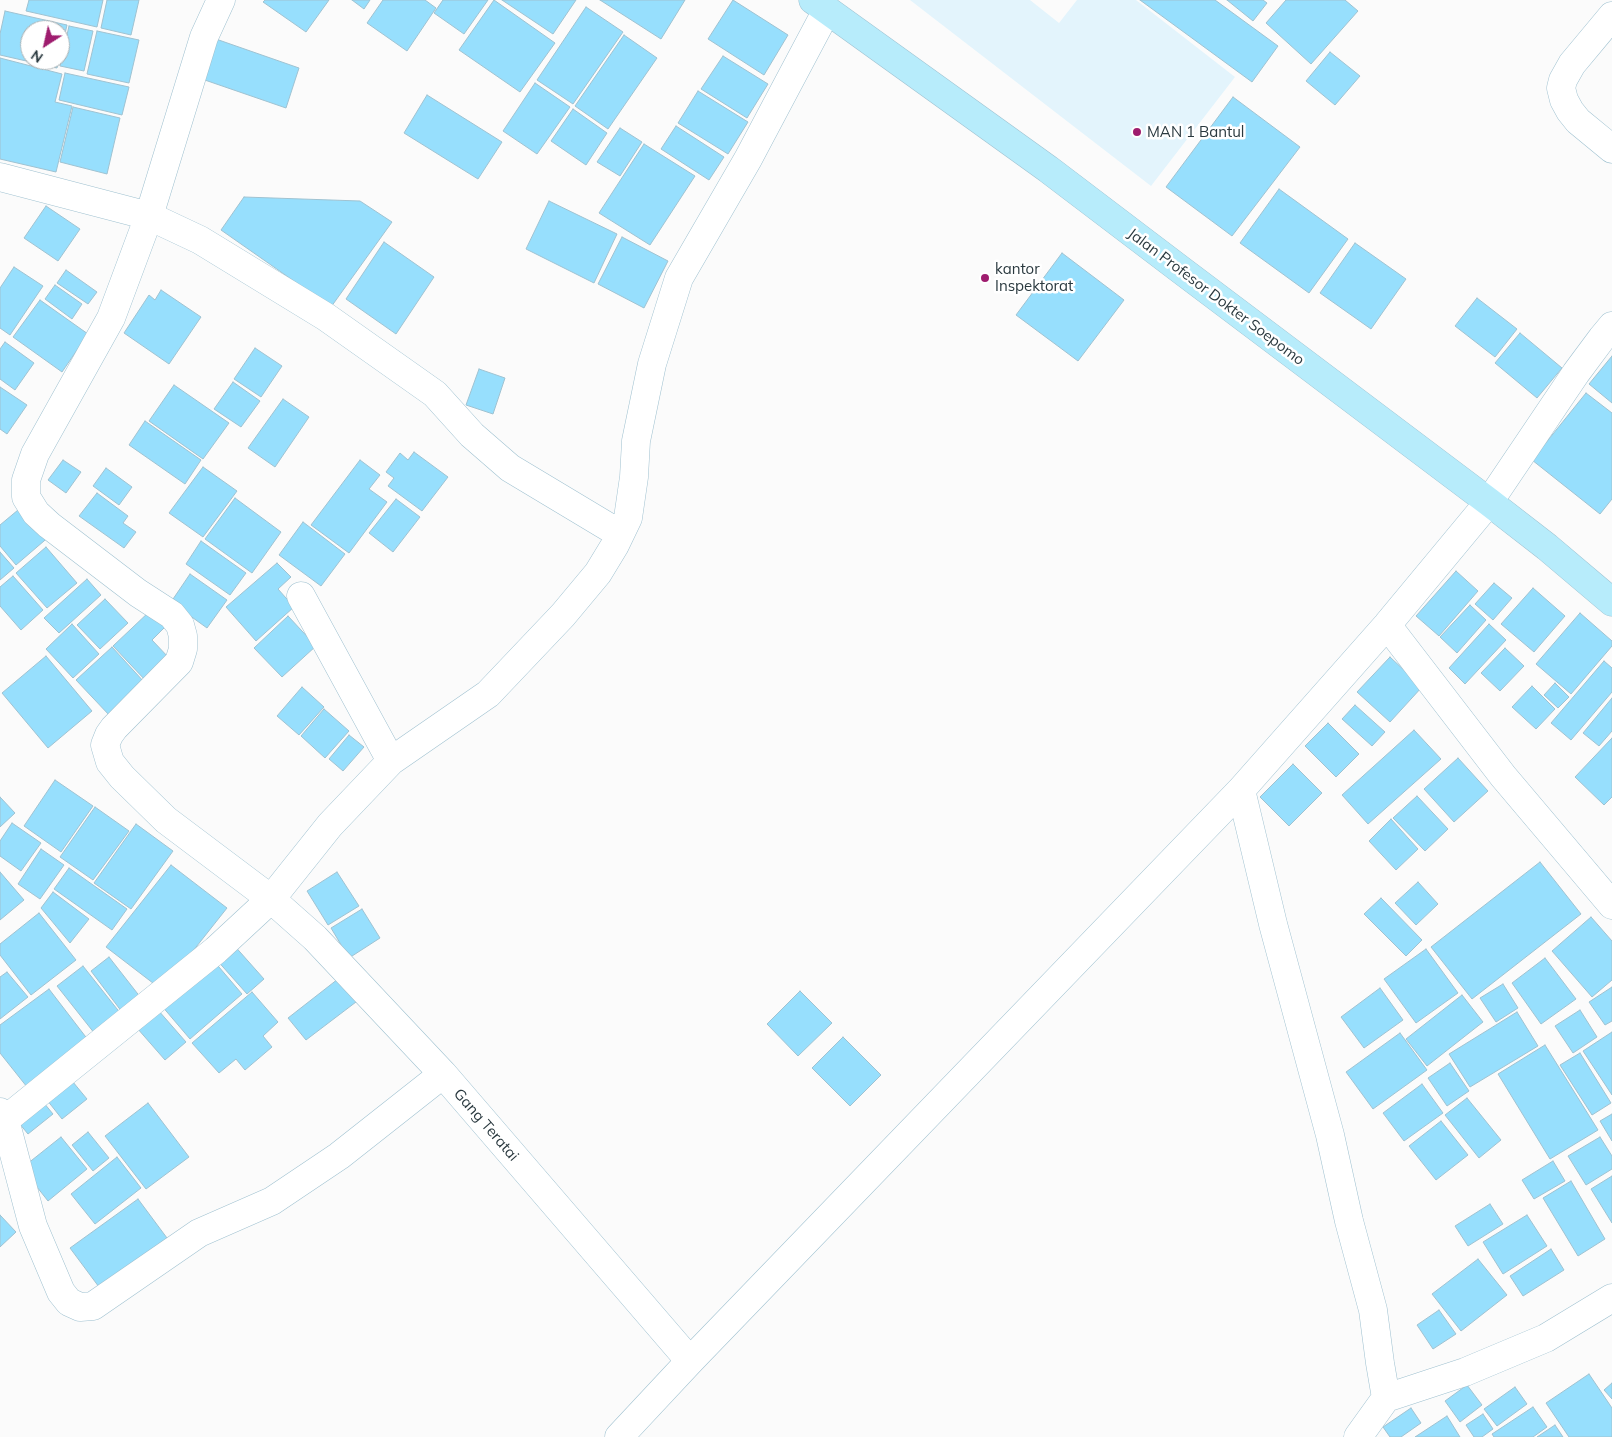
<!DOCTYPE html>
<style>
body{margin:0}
#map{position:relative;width:1612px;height:1437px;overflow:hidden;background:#fbfbfb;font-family:Mulish,sans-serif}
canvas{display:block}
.north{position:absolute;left:20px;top:20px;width:50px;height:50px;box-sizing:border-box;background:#fff;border:1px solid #aab0b2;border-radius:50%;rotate:215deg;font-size:14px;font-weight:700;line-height:20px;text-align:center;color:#2a393f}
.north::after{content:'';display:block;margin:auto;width:18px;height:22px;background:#9e1c6e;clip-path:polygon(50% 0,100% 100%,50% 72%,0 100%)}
</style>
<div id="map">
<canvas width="1612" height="1437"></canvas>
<div class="north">N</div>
</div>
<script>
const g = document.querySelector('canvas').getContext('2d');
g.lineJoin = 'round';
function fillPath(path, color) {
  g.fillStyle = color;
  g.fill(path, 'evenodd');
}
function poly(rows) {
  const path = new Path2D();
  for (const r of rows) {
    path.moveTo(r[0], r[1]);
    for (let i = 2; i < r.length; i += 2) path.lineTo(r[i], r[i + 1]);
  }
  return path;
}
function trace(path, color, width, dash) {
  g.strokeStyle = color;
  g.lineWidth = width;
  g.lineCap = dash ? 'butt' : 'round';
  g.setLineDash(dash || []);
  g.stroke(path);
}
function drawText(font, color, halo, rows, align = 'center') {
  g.font = font + ' Mulish,sans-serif';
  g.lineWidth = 5;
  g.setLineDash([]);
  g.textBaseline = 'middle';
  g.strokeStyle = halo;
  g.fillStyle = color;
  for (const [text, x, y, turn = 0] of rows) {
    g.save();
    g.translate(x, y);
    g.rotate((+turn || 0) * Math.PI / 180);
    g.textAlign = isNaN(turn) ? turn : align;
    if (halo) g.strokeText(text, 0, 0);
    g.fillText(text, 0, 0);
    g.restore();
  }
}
const built = poly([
 [910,0,1030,0,1059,23,1077,0,1136,0,1235,77,1151,186]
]);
const building = poly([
 [29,0,103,0,97,27,26,11,29,0],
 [107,0,139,0,131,35,101,28,107,0],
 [265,0,329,0,306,32,263,2,265,0],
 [352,0,370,0,364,9,352,0],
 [383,0,425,0,436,8,407,51,367,23,383,0],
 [443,0,488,0,464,34,434,13,443,0],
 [494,0,555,43,520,92,459,50,494,0],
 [502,0,576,0,553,34,502,0],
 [600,0,685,0,661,39,600,0],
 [733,0,788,35,764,75,708,39,733,0],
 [1140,0,1215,0,1278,46,1252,82,1140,0],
 [1227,0,1263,0,1267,3,1253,21,1227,0],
 [1286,0,1345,0,1358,11,1311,64,1266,23,1286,0],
 [586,7,623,32,573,104,537,80,586,7],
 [5,11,67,25,60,55,60,30,30,30,30,60,59,60,57,68,0,55,0,34,5,11],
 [69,26,93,31,84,71,60,66,69,26],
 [97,31,139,40,129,83,87,74,97,31],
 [624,35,657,58,608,129,575,106,624,35],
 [213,38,299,68,286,108,199,78,213,38],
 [1330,52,1360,76,1335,105,1306,81,1330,52],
 [723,56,768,84,747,118,701,89,723,56],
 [0,58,62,74,55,102,72,106,56,172,0,159,0,58],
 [65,73,129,87,122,115,59,100,65,73],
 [535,83,570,107,537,154,503,131,535,83],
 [698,91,748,122,728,154,678,123,698,91],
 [427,95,502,142,478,179,404,133,427,95],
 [1233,97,1300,147,1232,236,1166,187,1233,97],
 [73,107,120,118,107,174,60,162,73,107],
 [573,109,607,133,586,165,551,141,573,109],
 [676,126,724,157,709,180,661,149,676,126],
 [620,128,642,142,620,176,597,162,620,128],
 [644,144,695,176,650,245,599,213,644,144],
 [1279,189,1348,239,1309,293,1240,243,1279,189],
 [244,197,360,201,392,222,331,307,221,230,244,197],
 [549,201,617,234,594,283,526,249,549,201],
 [46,206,80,229,58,261,24,238,46,206],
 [622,237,668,261,644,308,598,284,622,237],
 [384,242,434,277,396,334,346,299,384,242],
 [1355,243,1406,279,1371,329,1320,293,1355,243],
 [1062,253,1124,300,1078,361,1016,315,1062,253],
 [14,267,43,286,10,335,0,328,0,288,14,267],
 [66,270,97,292,88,304,57,283,66,270],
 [55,285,82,304,72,319,45,299,55,285],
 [161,290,201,317,169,364,124,333,149,295,155,300,161,290],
 [1477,298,1517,329,1495,357,1455,326,1477,298],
 [40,300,88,334,62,372,13,337,40,300],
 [1520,333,1562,368,1537,398,1495,363,1520,333],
 [5,342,34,363,15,390,0,379,0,349,5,342],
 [255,348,282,366,261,397,234,379,255,348],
 [1612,356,1612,403,1589,384,1612,356],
 [479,369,505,378,493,414,466,405,479,369],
 [233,382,260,401,241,427,214,409,233,382],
 [174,385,229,423,203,459,149,421,174,385],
 [0,387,27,405,7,434,0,429,0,387],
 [1586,393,1612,413,1612,499,1600,514,1532,460,1586,393],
 [283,399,309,417,275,467,248,448,283,399],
 [145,421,201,460,185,484,129,445,145,421],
 [414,452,448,477,422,511,388,486,394,478,386,472,400,453,408,460,414,452],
 [63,460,81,472,66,493,48,480,63,460],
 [360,460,380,475,369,489,387,502,349,553,311,525,360,460],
 [203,467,237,491,203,537,169,513,203,467],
 [106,468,132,487,119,505,93,486,106,468],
 [97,493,128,516,123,523,136,532,124,548,79,516,97,493],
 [235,498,281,532,252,573,205,539,235,498],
 [396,499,420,517,393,552,369,533,396,499],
 [24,505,51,535,16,565,0,546,0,525,24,505],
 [303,522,345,554,321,586,279,555,303,522],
 [201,541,246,573,230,595,186,564,201,541],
 [46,547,77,583,47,608,16,573,46,547],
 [0,552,14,568,0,580,0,552],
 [277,563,291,577,278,589,294,607,256,641,226,607,277,563],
 [1456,571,1478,591,1439,636,1416,616,1456,571],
 [190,574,227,600,207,628,171,602,190,574],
 [13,576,43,610,21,630,0,606,0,587,13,576],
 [87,579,101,595,59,633,44,618,87,579],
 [1494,583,1512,598,1493,620,1475,604,1494,583],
 [1533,588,1565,616,1534,652,1501,624,1533,588],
 [105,599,128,623,100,649,77,625,105,599],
 [1470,605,1486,620,1457,653,1440,637,1470,605],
 [150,611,165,627,152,640,170,659,146,681,113,646,150,611],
 [1580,613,1612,641,1612,646,1571,694,1536,664,1580,613],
 [288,616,316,646,282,677,254,648,288,616],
 [72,624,99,654,73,678,46,649,72,624],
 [1489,624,1506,640,1465,684,1449,668,1489,624],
 [112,647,145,683,110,716,76,680,112,647],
 [1505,648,1524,666,1500,691,1481,673,1505,648],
 [46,656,92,711,48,748,2,693,46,656],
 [1390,657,1422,687,1390,722,1357,692,1390,657],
 [1604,661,1612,668,1612,692,1571,740,1551,723,1604,661],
 [1555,683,1569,697,1558,708,1544,695,1555,683],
 [1532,686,1555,709,1536,729,1512,707,1532,686],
 [302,687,324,707,299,735,277,716,302,687],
 [1612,698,1612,731,1599,746,1583,733,1612,698],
 [1355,705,1385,732,1372,746,1342,719,1355,705],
 [324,709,349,731,325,758,301,736,324,709],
 [1328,723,1359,754,1336,777,1305,746,1328,723],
 [1414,730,1441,759,1368,824,1342,795,1414,730],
 [349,735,364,747,343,771,329,759,349,735],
 [1612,738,1612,797,1604,805,1575,777,1612,738],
 [1458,758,1488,791,1454,822,1424,789,1458,758],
 [1293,764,1322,793,1289,826,1260,797,1293,764],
 [55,780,93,806,61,852,24,826,55,780],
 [1417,796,1448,829,1425,851,1393,818,1417,796],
 [0,797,15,813,0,827,0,797],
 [95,807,129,831,93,880,60,857,95,807],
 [1391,819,1418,849,1396,870,1369,841,1391,819],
 [12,823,41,843,21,871,0,856,0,841,12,823],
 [136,824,173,851,131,909,94,883,136,824],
 [41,849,64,865,40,899,18,884,41,849],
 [1540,862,1581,914,1472,999,1431,947,1540,862],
 [171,865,227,908,162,990,106,947,171,865],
 [69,868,127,909,112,930,54,889,69,868],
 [0,872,24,900,0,920,0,872],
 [337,872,359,906,328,925,307,891,337,872],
 [1418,882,1438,904,1416,925,1395,903,1418,882],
 [53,892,89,919,70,943,41,908,53,892],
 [1381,898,1422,940,1406,956,1364,914,1381,898],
 [362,909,380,938,349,958,331,928,362,909],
 [39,913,76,960,31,995,0,955,0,944,39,913],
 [1591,917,1612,941,1612,980,1592,997,1552,951,1591,917],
 [232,943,264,979,247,994,215,958,232,943],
 [1426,949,1458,993,1416,1023,1384,979,1426,949],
 [109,957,141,998,122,1012,91,971,109,957],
 [1545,958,1576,999,1541,1024,1512,983,1545,958],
 [213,960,242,994,190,1039,161,1005,213,960],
 [83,966,121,1014,95,1034,57,986,83,966],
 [7,972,28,997,0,1019,0,977,7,972],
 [338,979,356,1002,306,1040,288,1018,338,979],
 [1503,984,1518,1008,1496,1022,1480,998,1503,984],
 [1612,987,1612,1021,1605,1025,1589,1002,1612,987],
 [1380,988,1403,1020,1364,1048,1341,1017,1380,988],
 [49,989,92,1045,31,1092,0,1053,0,1025,49,989],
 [800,991,832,1023,798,1056,767,1024,800,991],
 [252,992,278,1022,263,1036,272,1047,245,1070,236,1059,219,1073,192,1043,252,992],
 [1462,995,1483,1022,1427,1066,1406,1039,1462,995],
 [158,1010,186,1042,165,1060,137,1028,158,1010],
 [1580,1010,1597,1037,1573,1053,1555,1026,1580,1010],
 [1517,1012,1538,1046,1470,1087,1449,1054,1517,1012],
 [1612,1032,1612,1095,1583,1051,1612,1032],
 [1400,1033,1427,1070,1373,1109,1346,1072,1400,1033],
 [843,1037,881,1075,850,1106,812,1068,843,1037],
 [1545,1045,1598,1130,1550,1159,1498,1074,1545,1045],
 [1580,1053,1611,1103,1592,1115,1560,1065,1580,1053],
 [1450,1063,1469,1091,1447,1106,1428,1078,1450,1063],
 [68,1076,87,1099,62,1119,43,1095,68,1076],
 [1422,1084,1443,1113,1404,1141,1383,1113,1422,1084],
 [39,1097,53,1114,28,1134,14,1117,39,1097],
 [1467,1098,1501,1140,1479,1158,1445,1115,1467,1098],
 [148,1103,189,1157,146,1189,105,1136,148,1103],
 [1612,1114,1612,1141,1600,1121,1612,1114],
 [1441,1121,1468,1155,1436,1180,1409,1146,1441,1121],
 [88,1132,109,1158,93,1171,72,1145,88,1132],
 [61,1137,87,1169,48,1201,22,1168,61,1137],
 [1600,1137,1612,1156,1612,1169,1586,1185,1568,1156,1600,1137],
 [117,1157,141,1188,95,1224,71,1194,117,1157],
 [1553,1161,1565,1181,1534,1199,1522,1180,1553,1161],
 [1612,1176,1612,1223,1591,1189,1612,1176],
 [1571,1181,1605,1239,1578,1256,1543,1198,1571,1181],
 [138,1199,167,1238,99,1287,70,1248,138,1199],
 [1490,1204,1503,1224,1468,1246,1455,1226,1490,1204],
 [0,1215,16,1232,0,1247,0,1215],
 [1527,1215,1547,1246,1503,1274,1483,1242,1527,1215],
 [1551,1249,1564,1270,1523,1296,1510,1276,1551,1249],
 [1478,1259,1507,1295,1461,1331,1432,1294,1478,1259],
 [1439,1310,1456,1334,1433,1349,1417,1325,1439,1310],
 [1589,1374,1612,1408,1612,1437,1569,1437,1546,1403,1589,1374],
 [1612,1383,1612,1399,1604,1390,1612,1383],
 [1467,1385,1482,1405,1460,1422,1445,1401,1467,1385],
 [1515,1387,1527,1404,1497,1426,1484,1409,1515,1387],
 [1533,1407,1547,1427,1533,1437,1494,1437,1492,1434,1533,1407],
 [1411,1408,1421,1423,1401,1437,1390,1437,1383,1427,1411,1408],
 [1483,1414,1493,1429,1482,1437,1474,1437,1466,1425,1483,1414],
 [1447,1416,1460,1437,1415,1437,1447,1416],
 [1555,1425,1563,1437,1537,1437,1555,1425]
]);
const street = poly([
 [221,0,204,37,149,216,111,318,35,454,26,480,26,497,36,513,49,525,138,593,172,615,180,625,183,636,183,649,179,662,114,728,109,735,105,745,110,762,122,777,166,820,271,899,315,938,443,1074,690,1361],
 [1612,16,1572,64,1563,80,1561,88,1564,100,1570,111,1578,121,1612,149],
 [0,177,149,216,200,240,326,317,435,394,472,435,510,468,620,534],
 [301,596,391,761],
 [1387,625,1503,776,1612,905],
 [1241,790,1273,924,1330,1135,1349,1221,1373,1310,1380,1363,1386,1398,1358,1437],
 [0,1112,5,1120,33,1226,61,1292,69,1302,80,1307,93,1306,199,1233,272,1201,339,1156,443,1074],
 [5,1120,216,950,271,899,330,825,391,761,488,694,563,615,598,573,615,545,628,518,634,477,636,441,652,364,679,278,748,159,827,10],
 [1386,1398,1465,1372,1546,1338,1612,1298],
 [619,1437,690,1361,1241,790,1387,625,1489,502,1576,373,1602,338,1612,326]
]);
const secondary = poly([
 [813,0,1048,169,1181,270,1489,502,1547,547,1612,602]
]);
const markers = [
 [1137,132,5,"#9e1c6e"],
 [985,278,5,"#9e1c6e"]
];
const poiNames = [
 ["MAN 1 Bantul",1147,132],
 ["kantor",995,269],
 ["Inspektorat",995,286]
];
const streetNames = [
 ["Jalan Profesor Dokter Soepomo",1216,297,37],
 ["Gang Teratai",486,1125,49]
];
fillPath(built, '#e3f4fc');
fillPath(building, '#97dffd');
trace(building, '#9fc2d1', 1);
trace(street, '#9fc1d0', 29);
trace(secondary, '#9fc1d0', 29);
trace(street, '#fff', 28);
trace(secondary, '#b7ecfb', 28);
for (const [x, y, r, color] of markers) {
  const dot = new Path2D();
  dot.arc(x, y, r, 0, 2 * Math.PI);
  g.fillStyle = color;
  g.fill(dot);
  trace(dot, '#fff', 2);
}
drawText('15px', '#2a393f', '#fff', poiNames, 'left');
drawText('15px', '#2a393f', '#fff', streetNames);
</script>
